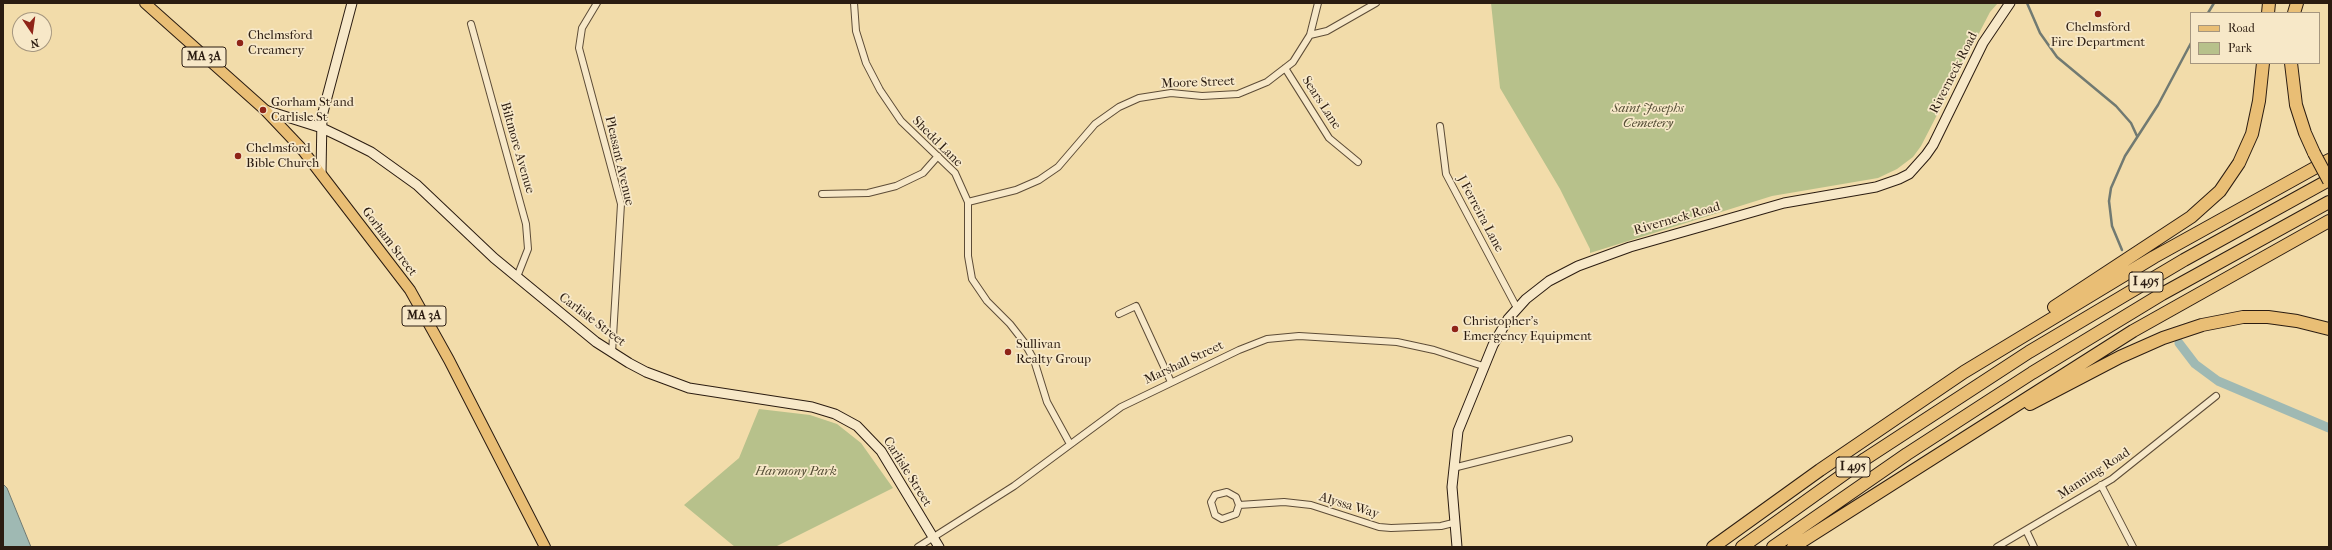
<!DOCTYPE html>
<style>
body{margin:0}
#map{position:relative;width:2332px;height:550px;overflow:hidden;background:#f2dcaa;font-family:"IM FELL French Canon",serif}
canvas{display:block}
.frame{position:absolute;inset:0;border:4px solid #2b1c11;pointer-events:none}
.legend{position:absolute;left:2190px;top:12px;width:130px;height:52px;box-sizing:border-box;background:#f7e8c8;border:1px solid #a5967f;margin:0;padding:5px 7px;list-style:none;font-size:12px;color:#2b1c11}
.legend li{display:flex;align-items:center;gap:8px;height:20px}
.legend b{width:20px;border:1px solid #a5967f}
.north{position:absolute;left:12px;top:12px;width:40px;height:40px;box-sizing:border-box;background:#f7e8c8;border:1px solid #a5967f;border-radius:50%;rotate:167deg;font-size:11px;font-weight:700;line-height:16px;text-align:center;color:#2b1c11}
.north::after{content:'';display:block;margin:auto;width:14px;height:18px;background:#8f2418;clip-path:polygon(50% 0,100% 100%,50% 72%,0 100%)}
</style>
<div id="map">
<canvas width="2332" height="550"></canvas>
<div class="frame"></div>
<ul class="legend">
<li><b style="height:5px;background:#e9be75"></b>Road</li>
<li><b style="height:11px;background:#b7c18b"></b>Park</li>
</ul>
<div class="north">N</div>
</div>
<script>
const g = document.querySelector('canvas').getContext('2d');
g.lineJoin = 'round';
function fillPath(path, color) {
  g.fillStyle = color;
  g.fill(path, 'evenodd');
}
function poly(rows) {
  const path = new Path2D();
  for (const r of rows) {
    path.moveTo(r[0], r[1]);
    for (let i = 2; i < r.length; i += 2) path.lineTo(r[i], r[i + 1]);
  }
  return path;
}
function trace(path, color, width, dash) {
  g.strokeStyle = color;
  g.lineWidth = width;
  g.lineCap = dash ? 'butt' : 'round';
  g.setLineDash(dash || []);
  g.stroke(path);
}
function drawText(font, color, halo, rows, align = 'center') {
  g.font = font + ' "IM FELL French Canon",serif';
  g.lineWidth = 3.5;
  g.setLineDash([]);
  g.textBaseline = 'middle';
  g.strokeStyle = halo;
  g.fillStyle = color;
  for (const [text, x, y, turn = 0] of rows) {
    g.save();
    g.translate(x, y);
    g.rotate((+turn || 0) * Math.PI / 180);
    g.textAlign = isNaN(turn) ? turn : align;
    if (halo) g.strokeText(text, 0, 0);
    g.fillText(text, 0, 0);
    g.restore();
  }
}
const green = poly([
 [1491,3,1998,3,1990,12,1921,146,1913,157,1897,169,1878,178,1772,196,1590,253,1590,249,1560,189,1500,88],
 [759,409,810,415,837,424,861,443,893,488,775,547,735,547,684,505,739,458]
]);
const water = poly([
 [3,484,7,488,31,547,3,547,3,484]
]);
const stream = poly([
 [2027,3,2040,33,2057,57,2116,106,2131,123,2137,136],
 [2208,13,2214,3],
 [2122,250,2112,226,2109,201,2111,188,2125,156,2158,105,2191,43]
]);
const canal = poly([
 [2179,343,2195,364,2218,381,2329,428]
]);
const street = poly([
 [597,3,582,28,579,48,621,204,612,353],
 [854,3,856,31,866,63,880,90,901,121,955,173,968,202,968,256,972,279,987,301,1010,324,1024,342,1034,360,1047,402,1070,444],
 [471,24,526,224,528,249,517,277],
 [1310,35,1327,31,1376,3],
 [1285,68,1329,138,1358,162],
 [1440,126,1446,174,1517,308],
 [822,194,868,193,896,186,923,173,938,156],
 [968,202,1016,190,1039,180,1058,167,1095,124,1119,107,1139,98,1171,93,1202,96,1238,94,1267,82,1293,62,1310,35,1318,3],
 [1119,314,1136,306,1171,382],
 [1453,468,1569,439],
 [2101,485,2133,547],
 [1239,505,1236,497,1227,492,1215,495,1211,502,1215,515,1222,519,1236,514,1239,505,1284,502,1311,505,1379,527,1391,528,1441,526,1453,523],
 [2026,530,2034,547],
 [918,547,1014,486,1121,407,1239,350,1267,339,1299,336,1397,342,1434,350,1483,366],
 [1997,547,2112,479,2216,396]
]);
const secondary = poly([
 [265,110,322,128,343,138,371,152,417,185,494,258,596,342,629,363,646,372,689,388,812,407,835,414,857,426,881,451,939,547],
 [321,174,322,116,352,3],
 [1457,547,1452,487,1458,431,1493,345,1508,319,1526,299,1549,281,1578,266,1630,247,1784,203,1876,187,1899,179,1909,174,1926,155,1933,145,1983,43,2010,3]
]);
const primary = poly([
 [145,3,265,110,301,148,410,290,449,360,545,547]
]);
const highway = poly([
 [2268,13,2269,3],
 [2294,13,2297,3],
 [2291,63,2296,105,2305,133,2314,153],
 [2054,307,2191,217,2220,191,2239,163,2252,134,2259,101,2263,63],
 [2030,404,2120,357,2163,338,2202,325,2243,317,2268,317,2297,321,2329,329],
 [1713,547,1820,470,1964,372,2154,257,2329,160],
 [1742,547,1865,459,2029,352,2184,260,2329,180],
 [1773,547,1907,454,2032,373,2162,294,2329,202],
 [1793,547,2133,331,2329,221]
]);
const highwayBridge = poly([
 [2314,153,2329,181]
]);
const markers = [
 [2098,14,4,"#8f2418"],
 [240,43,4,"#8f2418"],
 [263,110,4,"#8f2418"],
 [238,156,4,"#8f2418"],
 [1455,329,4,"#8f2418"],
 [1008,352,4,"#8f2418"]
];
const shields = [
 [204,57,44],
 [2146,282,34],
 [424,316,44],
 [1853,467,34]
];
const shieldNames = [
 ["MA 3A",204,57],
 ["I 495",2146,282],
 ["MA 3A",424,316],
 ["I 495",1853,467]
];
const poiNames = [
 ["Chelmsford",2098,28,"center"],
 ["Fire Department",2098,43,"center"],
 ["Chelmsford",248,36],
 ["Creamery",248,51],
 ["Gorham St and",271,103],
 ["Carlisle St",271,118],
 ["Chelmsford",246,149],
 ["Bible Church",246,164],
 ["Christopher's",1463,322],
 ["Emergency Equipment",1463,337],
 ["Sullivan",1016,345],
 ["Realty Group",1016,360]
];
const streetNames = [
 ["Riverneck Road",1954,73,-63],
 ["Moore Street",1198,83,-2],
 ["Sears Lane",1321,103,57],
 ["Shedd Lane",937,142,45],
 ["Biltmore Avenue",517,148,74],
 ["Pleasant Avenue",619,161,77],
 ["J Ferreira Lane",1480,214,62],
 ["Riverneck Road",1677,219,-16],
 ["Gorham Street",389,242,53],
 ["Carlisle Street",592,320,37],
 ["Marshall Street",1184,363,-25],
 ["Carlisle Street",907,472,58],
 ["Manning Road",2094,474,-33],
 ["Alyssa Way",1349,506,17]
];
const parkNames = [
 ["Saint Josephs",1648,109],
 ["Cemetery",1648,124],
 ["Harmony Park",796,472]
];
fillPath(green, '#b7c18b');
fillPath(water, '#9fb9b3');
trace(water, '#717a72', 1);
trace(stream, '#717a72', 2.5);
trace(canal, '#9fb9b3', 9);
trace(street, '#5d4c37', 8);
trace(secondary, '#2b1c11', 11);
trace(primary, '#2b1c11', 12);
trace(highway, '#2b1c11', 14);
trace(street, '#f7e8c8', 6);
trace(secondary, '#f7e8c8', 9);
trace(primary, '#e9be75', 10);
trace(highway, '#e9be75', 12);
trace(highwayBridge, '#2b1c11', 14, []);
trace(highwayBridge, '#e9be75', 12);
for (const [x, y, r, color] of markers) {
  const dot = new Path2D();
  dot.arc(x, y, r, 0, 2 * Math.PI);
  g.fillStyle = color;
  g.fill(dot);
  trace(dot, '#f7e8c8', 1.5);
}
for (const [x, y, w] of shields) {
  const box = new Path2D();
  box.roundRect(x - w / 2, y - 10, w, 20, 3);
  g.fillStyle = '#f7e8c8';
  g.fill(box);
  trace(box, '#2b1c11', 1);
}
drawText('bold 12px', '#2b1c11', null, shieldNames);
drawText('13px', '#2b1c11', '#f7e8c8', poiNames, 'left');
drawText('13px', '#2b1c11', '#f7e8c8', streetNames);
drawText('italic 13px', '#554e36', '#f7e8c8', parkNames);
</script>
